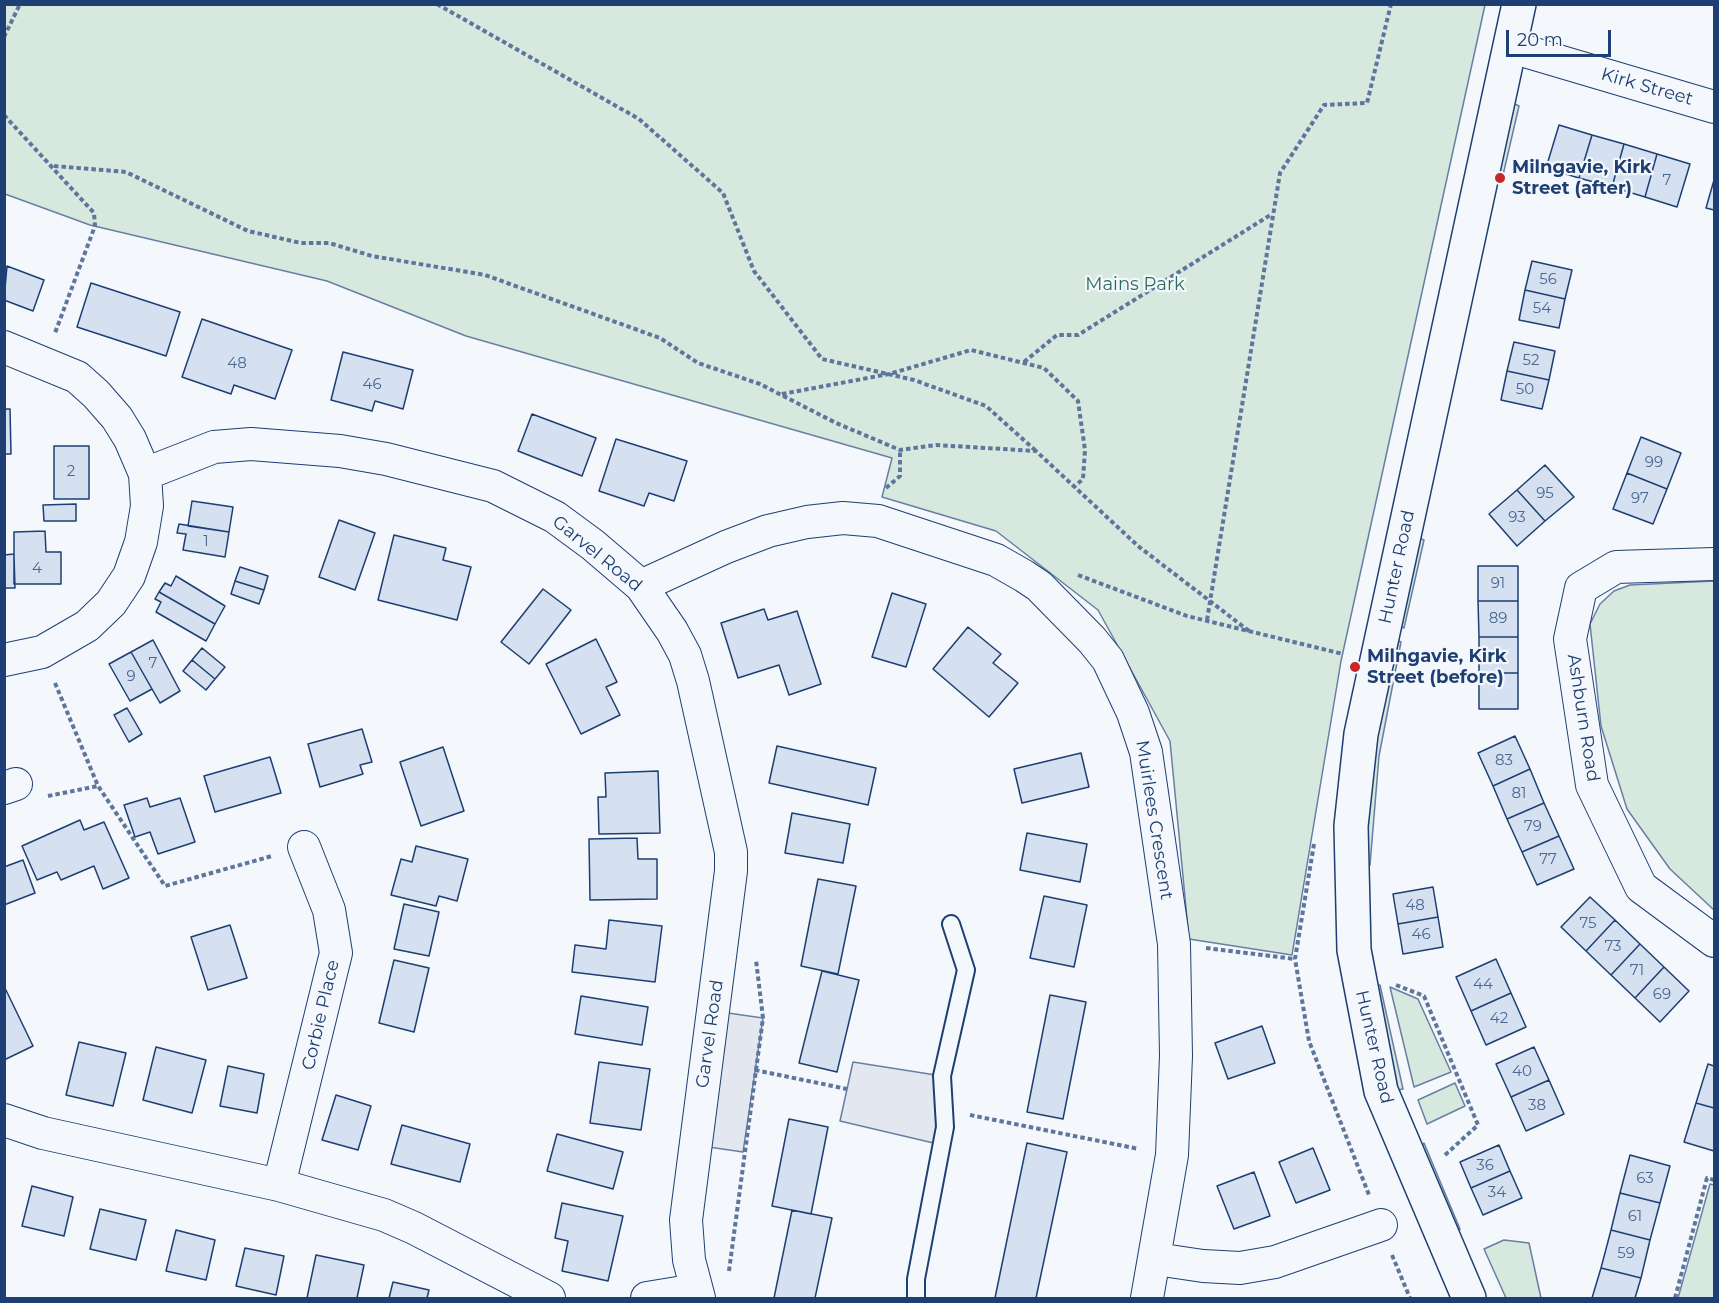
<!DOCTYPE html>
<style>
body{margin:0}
#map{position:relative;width:1719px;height:1303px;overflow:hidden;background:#f4f7fb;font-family:Montserrat,sans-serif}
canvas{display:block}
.frame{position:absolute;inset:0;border:6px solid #1d3f73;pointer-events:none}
.scale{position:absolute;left:1506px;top:30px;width:105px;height:27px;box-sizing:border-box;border:3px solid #1d3f73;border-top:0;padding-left:8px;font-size:18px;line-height:21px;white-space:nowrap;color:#1d3f73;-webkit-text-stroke:4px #f4f7fb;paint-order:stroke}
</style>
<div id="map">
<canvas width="1719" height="1303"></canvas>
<div class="frame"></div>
<div class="scale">20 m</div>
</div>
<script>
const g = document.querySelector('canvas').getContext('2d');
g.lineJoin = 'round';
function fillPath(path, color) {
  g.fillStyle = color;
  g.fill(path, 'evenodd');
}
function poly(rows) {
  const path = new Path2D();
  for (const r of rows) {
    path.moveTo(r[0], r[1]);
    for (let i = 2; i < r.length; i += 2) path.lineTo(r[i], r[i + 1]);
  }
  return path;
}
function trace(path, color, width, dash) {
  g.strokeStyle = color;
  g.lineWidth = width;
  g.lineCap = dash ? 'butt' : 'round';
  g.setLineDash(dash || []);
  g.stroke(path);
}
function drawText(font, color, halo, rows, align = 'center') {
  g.font = font + ' Montserrat,sans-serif';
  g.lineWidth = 4.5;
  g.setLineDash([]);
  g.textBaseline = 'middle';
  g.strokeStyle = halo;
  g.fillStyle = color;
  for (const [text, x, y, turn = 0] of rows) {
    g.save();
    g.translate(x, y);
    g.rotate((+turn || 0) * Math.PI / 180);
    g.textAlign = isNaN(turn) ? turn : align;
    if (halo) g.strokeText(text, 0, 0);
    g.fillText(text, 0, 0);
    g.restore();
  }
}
const green = poly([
 [4,5,1485,5,1341,661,1292,955,1189,939,1170,741,1098,610,996,531,882,497,892,458,466,336,327,281,90,225,5,194,4,5],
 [1515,104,1519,106,1503,175,1498,173,1511,108,1515,104],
 [1416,537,1424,540,1404,628,1398,626,1416,537],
 [1714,581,1714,910,1670,869,1627,809,1601,726,1590,624,1600,604,1614,591,1630,585,1714,581],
 [1396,640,1401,642,1379,756,1370,865,1364,866,1372,758,1396,640],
 [1373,985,1380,985,1403,1089,1398,1090,1373,985],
 [1390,987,1418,999,1451,1072,1414,1087,1390,987],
 [1455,1083,1465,1106,1427,1124,1418,1100,1455,1083],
 [1424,1143,1460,1229,1457,1234,1420,1148,1424,1143],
 [1710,1184,1714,1185,1714,1298,1678,1298,1710,1184],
 [1504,1240,1529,1243,1541,1298,1506,1298,1484,1249,1504,1240]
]);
const parking = poly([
 [714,1011,763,1018,743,1152,695,1145,714,1011],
 [853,1062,942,1076,942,1145,840,1121,853,1062]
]);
const building = poly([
 [1559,125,1592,135,1579,178,1546,168,1559,125],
 [1592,135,1624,144,1612,187,1579,178,1592,135],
 [1624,144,1657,154,1645,197,1612,187,1624,144],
 [1657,154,1690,164,1677,207,1645,197,1657,154],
 [1714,180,1714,210,1706,208,1714,180],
 [1532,261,1572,270,1565,299,1525,290,1532,261],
 [7,266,44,280,33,311,4,300,7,266],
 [91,283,180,312,166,356,77,327,91,283],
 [1525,290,1565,299,1559,328,1519,320,1525,290],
 [202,319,292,350,275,399,234,385,231,394,182,377,202,319],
 [1514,342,1555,351,1549,380,1507,371,1514,342],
 [343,352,413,370,403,409,375,401,372,411,331,400,343,352],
 [1507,371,1549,380,1542,409,1501,400,1507,371],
 [4,409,10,409,11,454,4,454,4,409],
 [532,414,596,438,582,476,518,451,532,414],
 [1641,437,1681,453,1667,489,1627,473,1641,437],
 [616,439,687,461,674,501,649,493,644,506,599,491,616,439],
 [54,446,89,446,89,499,54,499,54,446],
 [1545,465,1574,497,1545,521,1517,490,1545,465],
 [1627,473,1667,489,1653,524,1613,509,1627,473],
 [1517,490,1545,521,1517,546,1489,514,1517,490],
 [192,501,233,507,229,532,188,526,192,501],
 [76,504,76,521,44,521,43,505,76,504],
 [339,520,375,533,355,590,319,577,339,520],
 [179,524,229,532,225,557,183,550,186,534,177,533,179,524],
 [45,531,46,552,61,552,61,584,14,584,14,532,45,531],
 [394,535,446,548,443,560,471,567,457,620,378,600,394,535],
 [14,554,15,588,4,588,4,555,14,554],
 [1478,566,1518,566,1518,601,1478,601,1478,566],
 [240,567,268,576,264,590,235,581,240,567],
 [176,576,225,606,215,624,159,592,165,583,171,586,176,576],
 [235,581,264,590,259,604,231,594,235,581],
 [543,589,571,610,529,664,501,642,543,589],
 [159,592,215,624,206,641,156,612,161,602,155,599,159,592],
 [892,593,926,604,906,667,872,657,892,593],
 [1478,601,1518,601,1518,637,1479,637,1478,601],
 [764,609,768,620,797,611,821,684,789,695,779,665,738,678,721,623,764,609],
 [968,627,1001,654,993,663,1018,683,989,717,933,669,968,627],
 [1479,637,1518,637,1518,673,1479,673,1479,637],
 [596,639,617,682,606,687,620,715,581,734,546,664,596,639],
 [153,640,180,691,160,703,131,652,153,640],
 [202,648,225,667,215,679,192,660,202,648],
 [131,652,152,689,130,701,109,664,131,652],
 [192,660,215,679,206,690,183,671,192,660],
 [1479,673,1518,673,1518,709,1479,709,1479,673],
 [127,708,142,734,129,742,114,715,127,708],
 [362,729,372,762,360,765,363,774,320,787,308,744,362,729],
 [1515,736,1530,769,1493,786,1478,753,1515,736],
 [777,746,876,768,868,805,769,783,777,746],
 [443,747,464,811,421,826,400,762,443,747],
 [1081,753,1089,787,1022,803,1014,769,1081,753],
 [270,757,281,793,215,812,204,776,270,757],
 [1530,769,1544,803,1507,819,1493,786,1530,769],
 [658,771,660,833,599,834,598,797,606,797,605,773,658,771],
 [147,798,150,807,180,798,195,842,158,854,150,832,135,837,124,805,147,798],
 [1544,803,1559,836,1522,852,1507,819,1544,803],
 [792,813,850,824,843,863,785,853,792,813],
 [80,820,84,830,104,822,129,878,103,889,94,866,61,880,57,872,37,880,22,846,80,820],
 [1027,833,1087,844,1080,882,1020,870,1027,833],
 [1559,836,1574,869,1537,885,1522,852,1559,836],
 [637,838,638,859,657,859,657,899,590,900,589,839,637,838],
 [416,846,468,859,457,901,439,896,436,906,391,895,401,859,412,862,416,846],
 [23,860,35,893,4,905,4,867,23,860],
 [818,879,856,886,838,974,801,966,818,879],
 [1433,887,1438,917,1398,924,1393,894,1433,887],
 [1044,896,1087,905,1074,967,1030,958,1044,896],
 [1590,897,1615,920,1586,951,1561,927,1590,897],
 [404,904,439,912,429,956,394,949,404,904],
 [1438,917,1443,947,1403,954,1398,924,1438,917],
 [609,920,662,926,655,982,572,972,575,945,606,949,609,920],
 [1615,920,1640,944,1611,975,1586,951,1615,920],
 [230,925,247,978,208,990,191,937,230,925],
 [1640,944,1664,967,1635,998,1611,975,1640,944],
 [1496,959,1511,993,1471,1011,1456,977,1496,959],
 [394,960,429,968,414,1032,379,1023,394,960],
 [1664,967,1689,991,1660,1022,1635,998,1664,967],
 [822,971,859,980,837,1072,799,1063,822,971],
 [4,986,33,1046,4,1060,4,986],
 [1511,993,1526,1027,1486,1045,1471,1011,1511,993],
 [1050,995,1086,1002,1063,1119,1027,1112,1050,995],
 [581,996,648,1007,642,1045,575,1034,581,996],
 [1262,1026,1275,1063,1228,1079,1215,1043,1262,1026],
 [79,1042,126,1053,113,1106,66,1095,79,1042],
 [156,1047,206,1060,192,1113,143,1100,156,1047],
 [1534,1047,1549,1080,1511,1097,1496,1064,1534,1047],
 [599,1062,650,1069,641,1130,590,1123,599,1062],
 [1708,1064,1714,1066,1714,1108,1696,1103,1708,1064],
 [228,1066,264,1074,257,1113,220,1106,228,1066],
 [1549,1080,1564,1114,1526,1131,1511,1097,1549,1080],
 [336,1095,371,1106,358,1150,322,1140,336,1095],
 [1696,1103,1714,1108,1714,1151,1684,1142,1696,1103],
 [789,1119,828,1127,811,1214,772,1206,789,1119],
 [402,1125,470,1144,460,1182,391,1164,402,1125],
 [557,1134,623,1152,613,1189,547,1171,557,1134],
 [1027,1143,1067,1152,1036,1298,995,1298,1027,1143],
 [1499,1145,1510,1171,1471,1188,1460,1162,1499,1145],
 [1313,1148,1330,1190,1296,1203,1279,1162,1313,1148],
 [1630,1155,1670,1166,1660,1203,1620,1193,1630,1155],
 [1510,1171,1522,1198,1483,1215,1471,1188,1510,1171],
 [1254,1172,1270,1216,1234,1229,1217,1186,1254,1172],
 [32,1186,73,1197,64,1236,22,1226,32,1186],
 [1620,1193,1660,1203,1650,1240,1611,1230,1620,1193],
 [562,1203,623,1216,608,1281,562,1271,568,1241,555,1238,562,1203],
 [100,1209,146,1220,136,1260,90,1249,100,1209],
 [792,1210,832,1218,815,1298,774,1298,792,1210],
 [176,1230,215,1240,206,1280,166,1271,176,1230],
 [1611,1230,1650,1240,1641,1278,1601,1268,1611,1230],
 [245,1248,284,1256,276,1295,236,1286,245,1248],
 [316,1255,364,1265,357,1298,307,1298,316,1255],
 [1601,1268,1641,1278,1635,1298,1592,1298,1601,1268],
 [393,1282,429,1290,427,1298,389,1298,393,1282]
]);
const path = poly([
 [437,4,639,119,723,193,754,271,822,359,914,380,986,406,1035,450],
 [4,37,20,4],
 [4,115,94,213,95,226,55,333],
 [54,166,126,172,248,231,301,243,329,243,372,256,485,275,660,338,698,363,760,384,836,423,900,450,936,445,1036,451,1138,546,1249,631],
 [1024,362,1057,335,1078,335,1272,214],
 [782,394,889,374,971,350,1044,368,1078,401,1085,450,1083,479,1074,487],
 [886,488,900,476,900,450],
 [1078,575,1187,616,1343,654],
 [1207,620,1280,173,1324,105,1367,103,1391,4],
 [55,683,98,786,165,886,272,856],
 [48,796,98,786],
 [1314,844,1295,959,1309,1041,1369,1195],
 [1206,948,1295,959],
 [1396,985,1424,996,1478,1125,1445,1155],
 [755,1070,847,1089],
 [970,1115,1139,1149],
 [1392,1255,1410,1298],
 [729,1271,763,1018,756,960],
 [1675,1298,1707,1178,1714,1180]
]);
const lane = poly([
 [916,1298,916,1279,945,1127,942,1076,966,970,951,924]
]);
const street = poly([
 [1511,47,1714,107],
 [4,347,77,377,96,394,117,418,130,439,145,474,147,506,141,542,129,576,111,603,87,626,42,652,4,660],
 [145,474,214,447,251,444,340,451,386,459,493,486,555,517,593,545,641,586,672,631,685,655,693,681,731,852,731,871,686,1220,689,1260,699,1298],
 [1714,564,1616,567,1581,588,1570,639,1592,785,1641,887,1714,941],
 [641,586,726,547,768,531,807,522,843,518,878,521,996,560,1024,576,1039,586,1092,640,1108,660,1133,713,1146,752,1174,944,1176,1056,1172,1155,1147,1298],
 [4,788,16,784],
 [4,1120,43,1133,279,1185,384,1215,414,1228,549,1298],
 [279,1185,336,953,329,910,304,847],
 [1156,1259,1203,1266,1240,1268,1275,1262,1381,1225],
 [647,1298,696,1290]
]);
const secondary = poly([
 [1469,1298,1381,1091,1354,950,1351,826,1361,734,1519,4]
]);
const markers = [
 [1500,178,6,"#c62828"],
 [1355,667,6,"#c62828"]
];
const numberNames = [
 ["7",1667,181],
 ["56",1548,280],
 ["54",1542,309],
 ["52",1531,361],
 ["48",237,364],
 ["46",372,385],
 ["50",1525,390],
 ["99",1654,463],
 ["2",71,472],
 ["95",1545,494],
 ["97",1640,499],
 ["93",1517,518],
 ["1",206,542],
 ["4",37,569],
 ["91",1498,584],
 ["89",1498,619],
 ["7",153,664],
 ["9",131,677],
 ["83",1504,761],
 ["81",1519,794],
 ["79",1533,827],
 ["77",1548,860],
 ["48",1415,906],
 ["75",1588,924],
 ["46",1421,935],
 ["73",1613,947],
 ["71",1637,971],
 ["44",1483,985],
 ["69",1662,995],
 ["42",1499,1019],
 ["40",1522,1072],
 ["38",1537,1106],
 ["36",1485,1166],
 ["63",1645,1179],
 ["34",1497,1193],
 ["61",1635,1217],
 ["59",1626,1254]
];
const streetNames = [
 ["Kirk Street",1647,87,16],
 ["Garvel Road",597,554,39],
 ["Hunter Road",1397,567,-78],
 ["Ashburn Road",1583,718,81],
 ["Muirlees Crescent",1154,820,81],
 ["Corbie Place",321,1015,-77],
 ["Garvel Road",710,1034,-82],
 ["Hunter Road",1374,1047,77]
];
const poiNames = [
 ["Milngavie, Kirk",1512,168],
 ["Street (after)",1512,189],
 ["Milngavie, Kirk",1367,657],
 ["Street (before)",1367,678]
];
const parkNames = [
 ["Mains Park",1135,285]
];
fillPath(green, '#d7e8df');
trace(green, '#687fa3', 1.5);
fillPath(parking, '#e3e8f0');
trace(parking, '#687fa3', 1.5);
fillPath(building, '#d5e0f0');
trace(building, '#1d3f73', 1.5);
trace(lane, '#1d3f73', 20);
trace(street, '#1d3f73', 34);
trace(secondary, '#1d3f73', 36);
trace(path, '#5e769c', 4, [4.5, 3]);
trace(lane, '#f4f7fb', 16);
trace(street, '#f4f7fb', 32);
trace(secondary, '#f4f7fb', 33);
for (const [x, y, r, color] of markers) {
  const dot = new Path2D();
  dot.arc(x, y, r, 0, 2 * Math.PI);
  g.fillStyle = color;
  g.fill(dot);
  trace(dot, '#f4f7fb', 2);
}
drawText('15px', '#4b6792', null, numberNames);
drawText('18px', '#1d3f73', '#f4f7fb', streetNames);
drawText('bold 18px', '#1d3f73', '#f4f7fb', poiNames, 'left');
drawText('18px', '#2c6c60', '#f4f7fb', parkNames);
</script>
